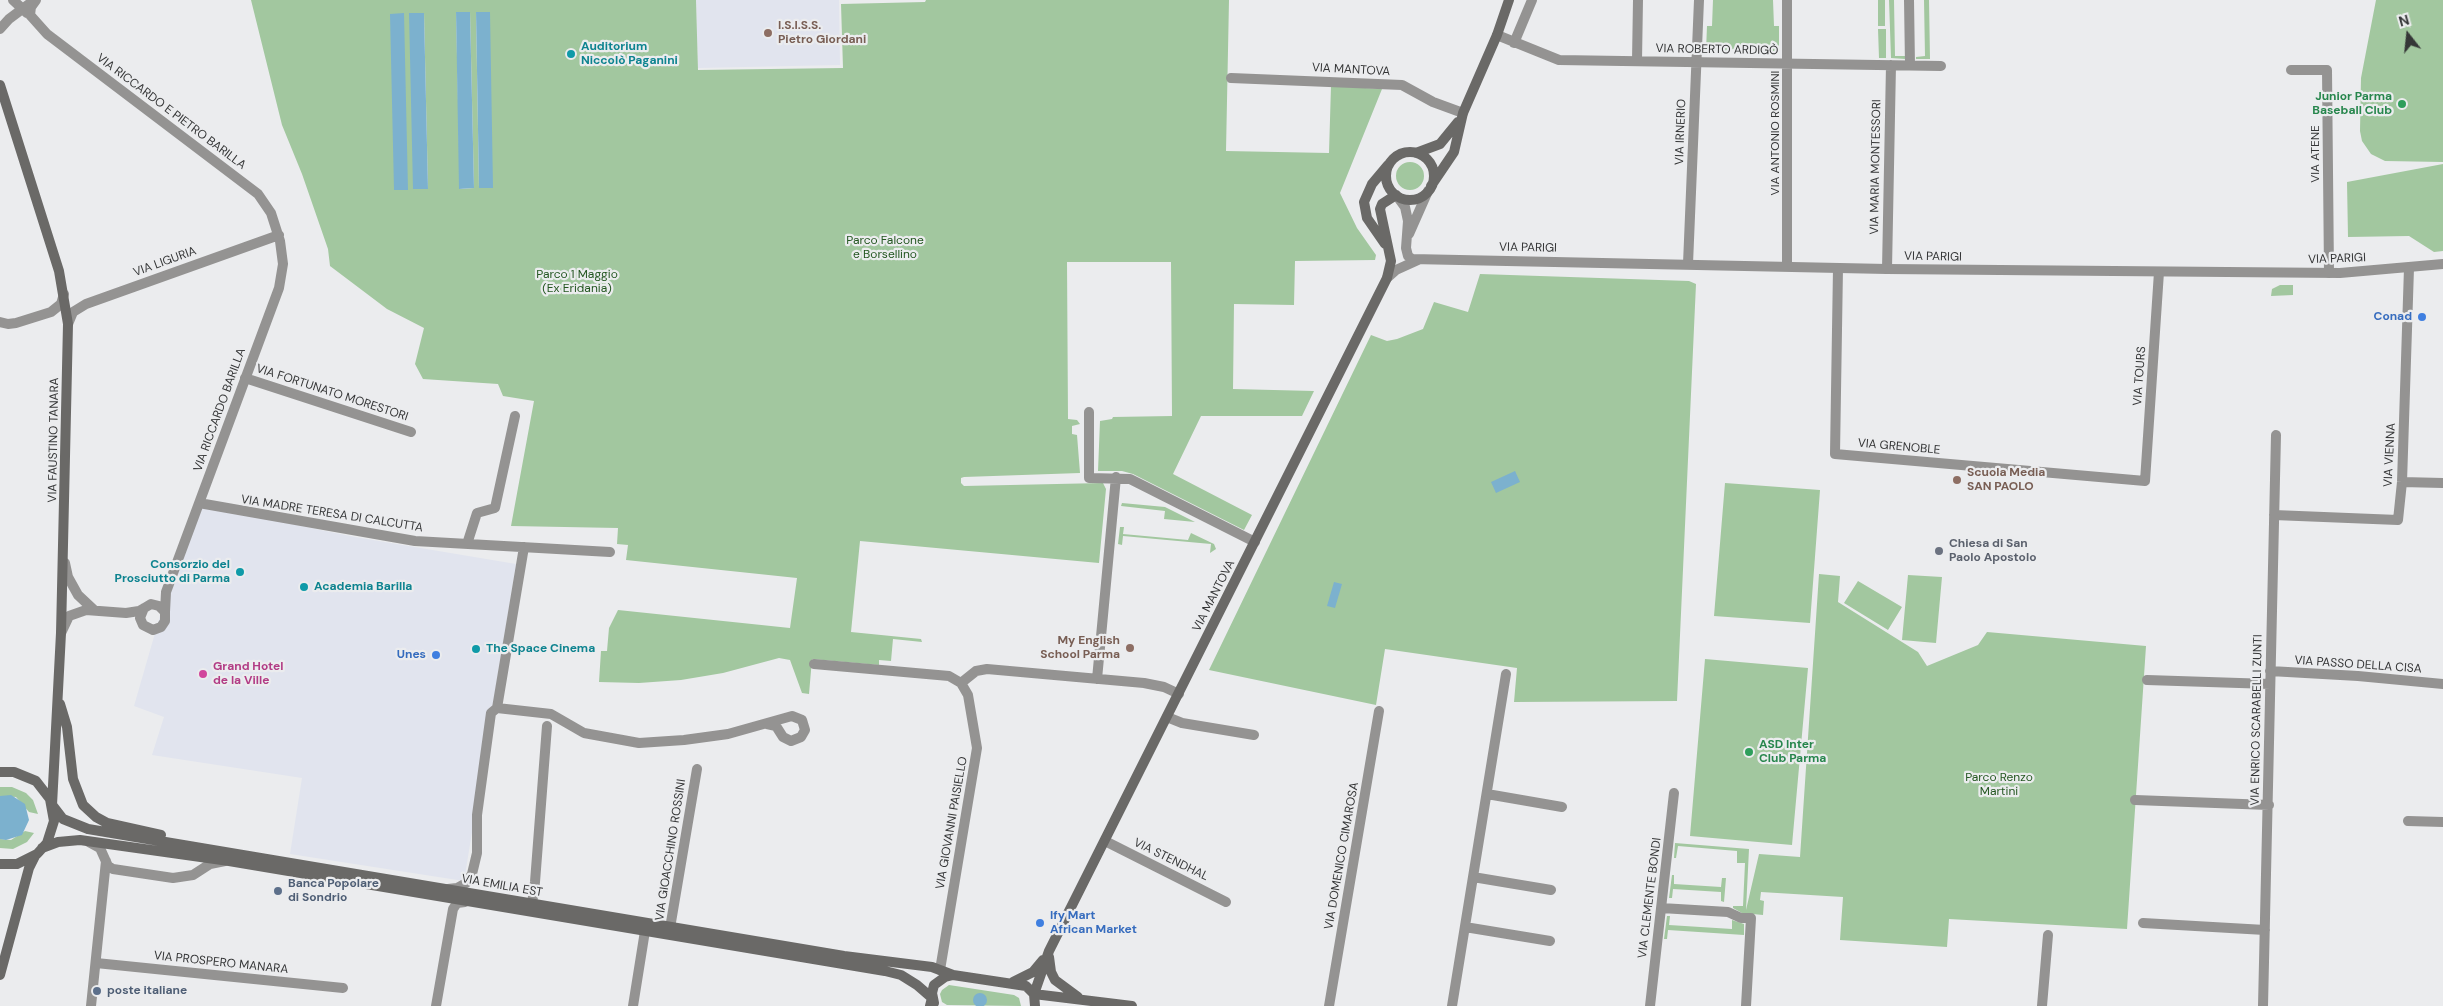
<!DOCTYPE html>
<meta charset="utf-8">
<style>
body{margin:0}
#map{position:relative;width:2443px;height:1006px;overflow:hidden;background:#ebecee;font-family:"DM Sans",sans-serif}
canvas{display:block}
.north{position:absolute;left:2383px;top:10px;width:50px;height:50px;-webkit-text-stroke:4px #ebecee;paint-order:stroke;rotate:344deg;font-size:14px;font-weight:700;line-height:20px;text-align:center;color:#353637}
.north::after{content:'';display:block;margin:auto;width:18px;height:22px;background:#353637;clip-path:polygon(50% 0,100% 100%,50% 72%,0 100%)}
</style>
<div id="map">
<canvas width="2443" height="1006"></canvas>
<div class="north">N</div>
</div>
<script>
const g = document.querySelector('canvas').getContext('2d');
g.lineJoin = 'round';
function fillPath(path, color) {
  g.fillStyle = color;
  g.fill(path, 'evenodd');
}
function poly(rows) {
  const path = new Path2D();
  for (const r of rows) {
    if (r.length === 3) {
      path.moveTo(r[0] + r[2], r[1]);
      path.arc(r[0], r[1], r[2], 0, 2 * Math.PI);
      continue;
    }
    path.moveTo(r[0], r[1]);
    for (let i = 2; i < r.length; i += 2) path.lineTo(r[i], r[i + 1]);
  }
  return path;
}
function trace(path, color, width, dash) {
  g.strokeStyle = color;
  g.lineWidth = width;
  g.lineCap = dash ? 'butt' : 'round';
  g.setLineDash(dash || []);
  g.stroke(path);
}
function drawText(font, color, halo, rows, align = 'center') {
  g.font = font + ' "DM Sans",sans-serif';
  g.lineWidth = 4.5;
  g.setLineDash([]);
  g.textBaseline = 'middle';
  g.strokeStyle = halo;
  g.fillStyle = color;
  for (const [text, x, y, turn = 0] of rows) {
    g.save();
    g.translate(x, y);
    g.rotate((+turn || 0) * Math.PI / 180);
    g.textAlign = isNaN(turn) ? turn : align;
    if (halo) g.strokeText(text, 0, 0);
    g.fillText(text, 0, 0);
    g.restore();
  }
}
const built = poly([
 [696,0,839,0,840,65,698,68],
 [203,506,355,537,516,564,464,881,290,854,302,778,152,755,164,717,134,706,166,595]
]);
const green = poly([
 [251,0,696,0,698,70,843,68,841,4,925,2,926,0,1229,0,1226,151,1329,153,1331,86,1382,89,1340,193,1357,228,1376,255,1375,260,1295,261,1294,305,1234,304,1233,389,1314,391,1302,416,1201,416,1173,474,1252,515,1244,530,1133,474,1122,471,1098,471,1100,421,1112,419,1113,417,1172,416,1171,262,1067,262,1068,419,1077,420,1080,424,1072,426,1072,434,1077,435,1080,473,964,477,961,478,961,483,964,486,1103,483,1106,489,1099,563,860,541,851,632,921,639,922,642,893,639,891,661,879,660,879,665,812,659,809,694,802,693,790,660,779,658,723,673,681,680,639,683,599,682,601,651,607,651,609,628,618,610,790,628,797,578,626,560,628,545,617,544,618,528,511,526,534,401,503,396,498,384,423,379,415,364,424,328,387,309,330,266,328,249,302,174,282,125],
 [470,12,474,188,460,189,456,13],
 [476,12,490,12,479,188],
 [424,13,428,189,413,189],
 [1713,0,1773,0,1774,26,1779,26,1779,52,1776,54,1757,54,1757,50,1727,49,1726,54,1709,53,1706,51,1707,26,1712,26],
 [1878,0,1885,0,1885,26,1878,26],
 [1889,0,1894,0,1895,56,1905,56,1905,59,1891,58],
 [1924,0,1929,0,1930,59,1916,59,1916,57,1925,56],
 [2376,0,2443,0,2443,162,2385,161,2371,154,2362,141,2360,131,2361,78],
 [1878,29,1886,29,1886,58,1879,58],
 [1410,176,14],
 [2443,164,2443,251,2434,252,2409,236,2348,237,2347,182],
 [1480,274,1689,281,1696,284,1677,701,1514,702,1517,668,1385,649,1376,705,1209,670,1371,335,1387,341,1397,339,1423,329,1434,302,1468,312],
 [2280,285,2293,285,2293,295,2271,296,2272,289],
 [1725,483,1820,490,1810,623,1714,616],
 [1122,503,1165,507,1195,522,1164,519,1165,511,1121,506],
 [1120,527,1124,527,1123,534,1188,540,1191,533,1214,544,1216,549,1210,553,1211,544,1123,536,1122,545,1118,544],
 [1819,574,1840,576,1838,602,1918,652,1927,666,1978,645,1987,632,2146,646,2127,929,1949,919,1947,947,1840,940,1843,897,1761,892,1760,900,1764,901,1763,915,1742,913,1733,908,1733,906,1743,906,1745,863,1737,863,1737,851,1678,846,1676,858,1674,858,1675,843,1749,849,1746,910,1759,854,1800,857],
 [1908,575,1942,577,1936,643,1902,640],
 [1858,581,1902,607,1888,630,1844,603],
 [1705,659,1808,668,1792,845,1690,836],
 [0,787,12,787,26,793,33,800,38,814,29,812,16,797,0,796],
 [25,831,34,833,27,842,13,849,0,848,0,839,11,840],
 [1672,875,1674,875,1674,884,1721,887,1722,878,1726,878,1724,902,1721,901,1721,892,1673,889,1672,898,1669,898],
 [1667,916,1670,916,1669,925,1732,929,1732,920,1744,924,1744,935,1668,930,1667,939,1664,939],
 [949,985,1014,995,1019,998,1021,1006,947,1005,942,1002,940,994,942,990]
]);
const water = poly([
 [456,12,470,12,474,188,459,189],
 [476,12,490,12,493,188,479,188],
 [404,13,408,190,394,190,390,14],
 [409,13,424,13,428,189,413,189],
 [1515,471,1520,482,1496,493,1491,482],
 [1334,582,1342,584,1335,608,1327,606],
 [11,795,25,804,29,820,22,835,6,840,0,839,0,796],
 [980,1000,7]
]);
const minor = poly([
 [13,0,27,13],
 [36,0,31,7,30,15,47,34,258,194,271,213,280,241,283,264,279,288,166,592,165,612],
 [1909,0,1910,65],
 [0,29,9,19,33,1],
 [1497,35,1559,60,1941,66],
 [1514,43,1532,0],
 [1637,61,1638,0],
 [2291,70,2327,70,2329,273],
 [1231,78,1402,85,1433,102,1463,113],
 [1688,264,1699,0],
 [1787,266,1787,0],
 [1838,268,1835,454,2145,481,2159,272],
 [1887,269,1891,65],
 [0,322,8,324,16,323,51,312,61,304,64,294],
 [68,324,73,312,86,304,279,235],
 [245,378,411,432],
 [1089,412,1089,478,1130,479,1255,542],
 [2402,482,2443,483],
 [199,503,415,541,610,552],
 [2274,515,2398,520,2402,482,2409,268],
 [467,544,477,513,495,508,515,416],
 [65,563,68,577,78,595,94,610],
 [61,633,69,616,86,610,126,613,139,611,146,607,151,604,159,606,165,612,165,621,161,627,153,630,143,625,140,618,144,608],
 [814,664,949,676,961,683,968,695,977,748,940,970],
 [2270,671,2358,676,2443,684],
 [1097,679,1116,477],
 [2147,680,2270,684],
 [961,683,976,671,987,669,1144,683,1164,687,1179,694],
 [497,708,551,714,584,733,639,743,684,740,728,734,792,716,802,720,805,730,801,737,791,741,783,737,776,726,767,724],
 [1167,717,1182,723,1254,735],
 [1487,794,1562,807],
 [2135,800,2269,805],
 [2408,821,2443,822],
 [1105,841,1226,902],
 [89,842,100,848,108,866,113,869,173,878,193,875,210,864,225,861],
 [1473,877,1551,890],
 [448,889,457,888,466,883,472,874,477,853,477,815,491,713,497,708,524,547],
 [1661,908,1728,912,1741,918,1751,918,1746,1006],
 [531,911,535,882,547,726],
 [2143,923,2265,930],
 [1465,927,1550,941],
 [669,934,697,769],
 [96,963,343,988],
 [91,1006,106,861],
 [436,1006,453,909,457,903,465,902],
 [633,1006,645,931],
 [1329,1006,1379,711],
 [1452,1006,1506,674],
 [1650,1006,1674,793],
 [2042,1006,2048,935],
 [2263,1006,2276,435]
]);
const tertiary = poly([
 [1397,196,1405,207,1408,221,1406,248,1408,256,1412,259,1887,269,2340,273,2443,264],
 [1409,234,1428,191],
 [1387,278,1396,270,1418,260]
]);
const secondary = poly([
 [0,85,59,271,68,324,61,633,52,805],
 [1410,176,24],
 [1416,153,1440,144,1458,122],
 [1431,186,1454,152,1463,113,1497,35,1509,0],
 [1385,244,1367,218,1364,202,1372,184,1388,165],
 [60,704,67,727,73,779,83,805,96,817,107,823,161,835],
 [0,772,14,772,36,781,50,799,54,821,47,843,37,854,17,864,0,864],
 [53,806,63,819,88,829,844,956,932,967,953,975],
 [42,848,58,842,80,840,229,861,885,971,901,975,917,985,932,998,930,1006],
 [1049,957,1051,972,1055,980,1078,997],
 [0,975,29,868,35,856],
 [1013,982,1033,972,1043,960],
 [934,1003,932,993,934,985,945,977,953,975,1026,986,1034,994,1035,1006],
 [1132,1006,1034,994,1049,951,1387,278,1391,261,1380,209,1382,204,1396,195]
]);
const markers = [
 [768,33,5,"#8d6e63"],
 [571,54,5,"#0f9aa8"],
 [2402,104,5,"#2e9e5b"],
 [2422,317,5,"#3f7fe0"],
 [1957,480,5,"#8d6e63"],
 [1939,551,5,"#6b7280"],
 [240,572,5,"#0f9aa8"],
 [304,587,5,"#0f9aa8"],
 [1130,648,5,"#8d6e63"],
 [476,649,5,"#0f9aa8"],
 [436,655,5,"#3f7fe0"],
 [203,674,5,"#d1479c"],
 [1749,752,5,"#2e9e5b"],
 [278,891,5,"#5c6f8a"],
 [1040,923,5,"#3f7fe0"],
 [97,991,5,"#5c6f8a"]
];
const educationNames = [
 ["I.S.I.S.S.",778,26],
 ["Pietro Giordani",778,40],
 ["Scuola Media",1967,473],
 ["SAN PAOLO",1967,487],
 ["My English",1120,641,"right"],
 ["School Parma",1120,655,"right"]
];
const cultureNames = [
 ["Auditorium",581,47],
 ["Niccolò Paganini",581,61],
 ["Consorzio del",230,565,"right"],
 ["Prosciutto di Parma",230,579,"right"],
 ["Academia Barilla",314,587],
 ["The Space Cinema",486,649]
];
const streetNames = [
 ["VIA ROBERTO ARDIGÒ",1717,50,1],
 ["VIA MANTOVA",1351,70,3],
 ["VIA RICCARDO E PIETRO BARILLA",171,112,37],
 ["VIA IRNERIO",1681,132,-88],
 ["VIA ANTONIO ROSMINI",1776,133,-90],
 ["VIA ATENE",2316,154,-90],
 ["VIA MARIA MONTESSORI",1876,167,-89],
 ["VIA PARIGI",1528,248,1],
 ["VIA PARIGI",1933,257,1],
 ["VIA PARIGI",2337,259,-2],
 ["VIA LIGURIA",165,262,-20],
 ["VIA TOURS",2140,376,-86],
 ["VIA FORTUNATO MORESTORI",332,393,18],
 ["VIA RICCARDO BARILLA",220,410,-70],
 ["VIA FAUSTINO TANARA",54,440,-89],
 ["VIA GRENOBLE",1899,447,5],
 ["VIA VIENNA",2390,455,-87],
 ["VIA MADRE TERESA DI CALCUTTA",332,514,9],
 ["VIA MANTOVA",1214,596,-63],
 ["VIA PASSO DELLA CISA",2358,665,4],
 ["VIA ENRICO SCARABELLI ZUNTI",2257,720,-89],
 ["VIA GIOVANNI PAISIELLO",952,823,-80],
 ["VIA GIOACCHINO ROSSINI",671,850,-81],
 ["VIA DOMENICO CIMAROSA",1342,856,-80],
 ["VIA STENDHAL",1171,860,26],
 ["VIA EMILIA EST",502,886,10],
 ["VIA CLEMENTE BONDI",1650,898,-83],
 ["VIA PROSPERO MANARA",221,963,6]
];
const leisureNames = [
 ["Junior Parma",2392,97],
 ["Baseball Club",2392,111],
 ["ASD Inter",1759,745,"left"],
 ["Club Parma",1759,759,"left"]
];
const parkNames = [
 ["Parco Falcone",885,241],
 ["e Borsellino",885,255],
 ["Parco 1 Maggio",577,275],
 ["(Ex Eridania)",577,289],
 ["Parco Renzo",1999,778],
 ["Martini",1999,792]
];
const shopNames = [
 ["Conad",2412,317],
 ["Unes",426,655],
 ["Ify Mart",1050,916,"left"],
 ["African Market",1050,930,"left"]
];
const worshipNames = [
 ["Chiesa di San",1949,544],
 ["Paolo Apostolo",1949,558]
];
const hotelNames = [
 ["Grand Hotel",213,667],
 ["de la Ville",213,681]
];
const serviceNames = [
 ["Banca Popolare",288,884],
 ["di Sondrio",288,898],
 ["poste italiane",107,991]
];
fillPath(built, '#e1e4ee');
fillPath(green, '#a2c79f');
fillPath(water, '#7cb1ce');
trace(minor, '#949392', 10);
trace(tertiary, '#949392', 10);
trace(secondary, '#6a6967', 10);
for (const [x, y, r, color] of markers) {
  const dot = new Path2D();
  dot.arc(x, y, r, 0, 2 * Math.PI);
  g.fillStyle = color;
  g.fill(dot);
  trace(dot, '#ebecee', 2);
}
drawText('bold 12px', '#785e54', '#ebecee', educationNames, 'left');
drawText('bold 12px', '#0d838f', '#ebecee', cultureNames, 'left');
drawText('12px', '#353637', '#ebecee', streetNames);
drawText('bold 12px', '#27864d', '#ebecee', leisureNames, 'right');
drawText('12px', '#235620', '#ebecee', parkNames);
drawText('bold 12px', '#366cbe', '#ebecee', shopNames, 'right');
drawText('bold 12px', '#5b616d', '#ebecee', worshipNames, 'left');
drawText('bold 12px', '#b23c85', '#ebecee', hotelNames, 'left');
drawText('bold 12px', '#4e5e75', '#ebecee', serviceNames, 'left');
</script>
